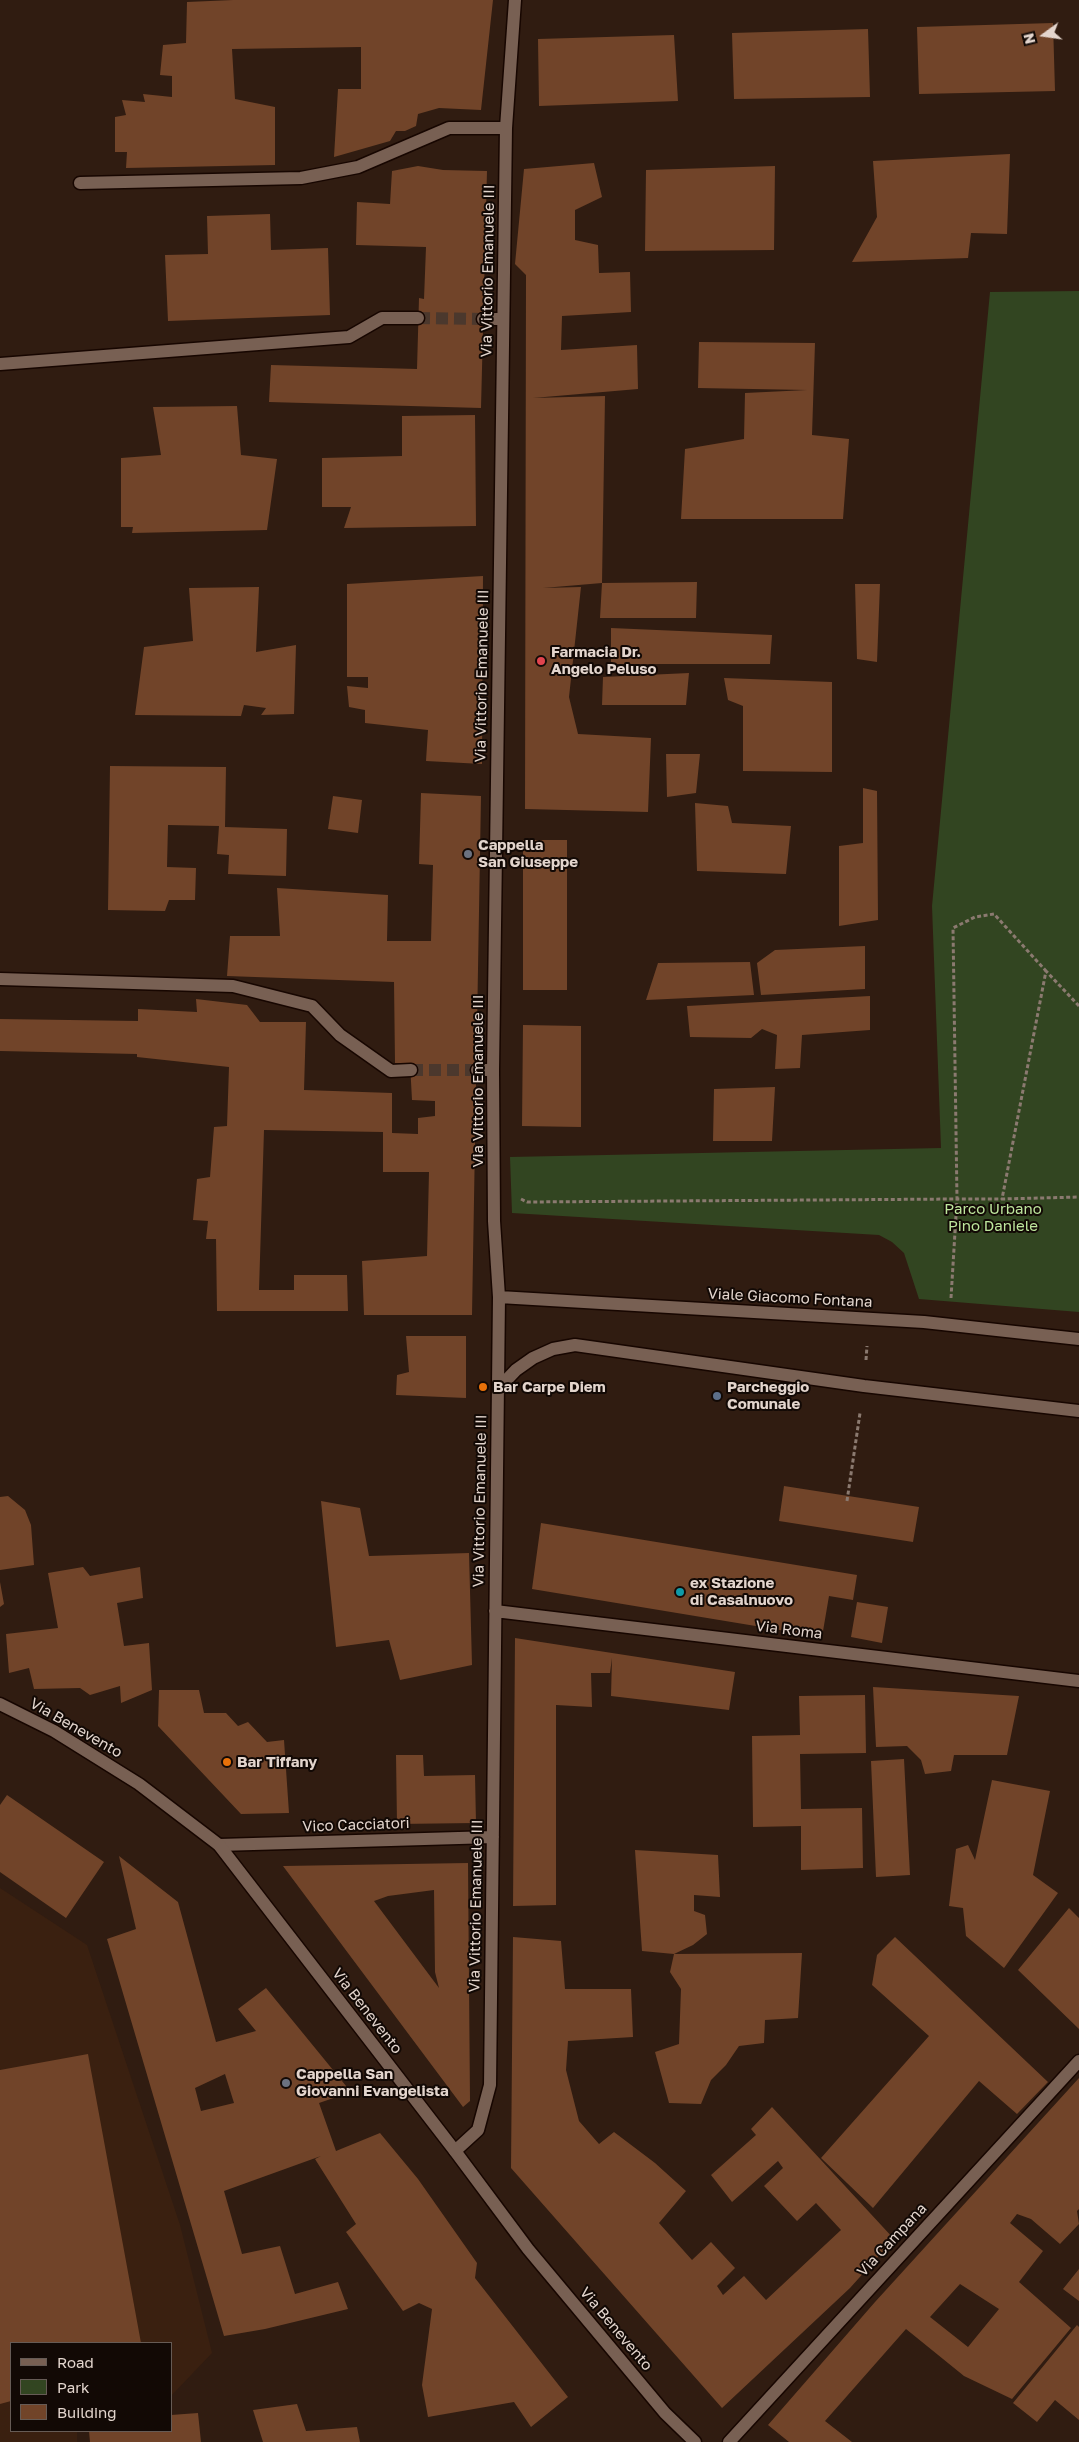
<!DOCTYPE html>
<style>
body{margin:0}
#map{position:relative;width:1079px;height:2442px;overflow:hidden;background:#301c11;font-family:"Golos Text",sans-serif}
canvas{display:block}
.legend{position:absolute;left:10px;top:2342px;width:162px;height:90px;box-sizing:border-box;background:#120905;border:1px solid #665b55;margin:0;padding:6px 9px;list-style:none;font-size:15px;color:#e3d5cd}
.legend li{display:flex;align-items:center;gap:10px;height:25px}
.legend b{width:25px;border:1px solid #665b55}
.north{position:absolute;left:1019px;top:10px;width:50px;height:50px;-webkit-text-stroke:4px #120905;paint-order:stroke;rotate:256deg;font-size:14px;font-weight:700;line-height:20px;text-align:center;color:#e3d5cd}
.north::after{content:'';display:block;margin:auto;width:18px;height:22px;background:#e3d5cd;clip-path:polygon(50% 0,100% 100%,50% 72%,0 100%)}
</style>
<div id="map">
<canvas width="1079" height="2442"></canvas>
<ul class="legend">
<li><b style="height:6px;background:#786053"></b>Road</li>
<li><b style="height:14px;background:#324521"></b>Park</li>
<li><b style="height:14px;background:#714429"></b>Building</li>
</ul>
<div class="north">N</div>
</div>
<script>
const g = document.querySelector('canvas').getContext('2d');
g.lineJoin = 'round';
function fillPath(path, color) {
  g.fillStyle = color;
  g.fill(path, 'evenodd');
}
function poly(rows) {
  const path = new Path2D();
  for (const r of rows) {
    path.moveTo(r[0], r[1]);
    for (let i = 2; i < r.length; i += 2) path.lineTo(r[i], r[i + 1]);
  }
  return path;
}
function trace(path, color, width, dash) {
  g.strokeStyle = color;
  g.lineWidth = width;
  g.lineCap = dash ? 'butt' : 'round';
  g.setLineDash(dash || []);
  g.stroke(path);
}
function drawText(font, color, halo, rows, align = 'center') {
  g.font = font + ' "Golos Text",sans-serif';
  g.lineWidth = 4;
  g.setLineDash([]);
  g.textBaseline = 'middle';
  g.strokeStyle = halo;
  g.fillStyle = color;
  for (const [text, x, y, turn = 0] of rows) {
    g.save();
    g.translate(x, y);
    g.rotate((+turn || 0) * Math.PI / 180);
    g.textAlign = isNaN(turn) ? turn : align;
    if (halo) g.strokeText(text, 0, 0);
    g.fillText(text, 0, 0);
    g.restore();
  }
}
const built = poly([
 [0,1888,87,1945,180,2225,212,2353,171,2396,171,2343,11,2343,11,2431,77,2431,77,2442,0,2442]
]);
const green = poly([
 [1079,291,1079,1312,919,1299,904,1253,892,1242,879,1235,512,1213,510,1157,941,1148,932,906,990,292]
]);
const building = poly([
 [233,0,493,0,481,110,439,108,418,114,416,126,405,131,396,131,390,141,334,157,338,89,361,89,361,47,232,49,235,99,275,107,275,165,126,168,127,152,115,152,115,117,126,115,122,100,145,102,143,94,172,97,172,76,160,75,163,45,186,43,187,2],
 [1053,23,1055,91,919,94,917,27],
 [868,29,870,97,734,99,732,33],
 [674,35,678,101,539,106,538,39],
 [1010,154,1007,234,971,233,968,258,852,262,877,217,873,161],
 [594,163,602,197,575,210,575,240,598,245,599,273,630,272,631,312,562,316,561,350,637,345,638,389,533,398,605,396,602,583,697,582,696,618,600,618,602,583,543,588,581,587,569,697,578,734,651,738,648,812,525,809,526,275,515,264,524,169],
 [418,166,443,170,487,171,481,408,269,402,271,365,417,369,419,298,424,299,426,247,356,245,357,202,390,204,392,171],
 [775,166,774,250,645,251,646,170],
 [270,214,271,250,328,248,330,315,168,321,165,255,208,254,207,216],
 [699,342,815,343,812,435,849,439,843,519,681,519,685,449,744,439,745,393,807,390,698,388],
 [237,406,241,455,277,459,267,530,132,533,133,527,121,527,121,458,161,455,153,407],
 [475,415,476,526,344,528,351,507,322,507,322,458,402,456,402,416],
 [483,576,482,764,426,761,428,730,365,723,365,710,349,707,347,686,368,688,368,677,347,677,347,584],
 [855,584,880,584,877,662,857,659],
 [259,587,256,652,296,645,294,714,261,715,266,708,244,705,241,716,135,715,144,647,193,641,189,588],
 [611,628,772,635,770,664,611,664],
 [689,673,686,705,602,705,603,677],
 [724,678,832,682,832,772,743,771,743,706,728,700],
 [666,754,700,754,696,793,667,797],
 [110,766,226,767,225,827,287,829,286,876,228,874,229,855,217,854,219,826,168,825,167,867,196,868,195,900,169,900,165,911,108,910],
 [863,788,877,791,878,920,839,926,839,846,863,843],
 [421,793,481,796,472,1315,364,1315,362,1261,427,1256,429,1172,383,1172,383,1132,264,1130,259,1290,294,1290,294,1275,347,1275,348,1311,217,1311,216,1239,206,1239,208,1221,193,1220,197,1179,210,1177,214,1127,227,1126,229,1067,137,1057,137,1054,0,1051,0,1019,138,1021,138,1009,197,1012,196,999,247,1005,260,1022,306,1022,304,1090,392,1093,392,1133,418,1134,418,1118,435,1116,435,1101,412,1100,410,1063,395,1063,394,982,227,976,230,936,280,936,277,888,388,895,387,941,431,941,433,865,419,864],
 [333,796,362,800,358,833,328,829],
 [695,803,728,806,732,823,791,826,786,874,697,871],
 [523,840,567,840,567,990,523,990],
 [865,946,865,989,761,995,757,963,775,950],
 [750,962,754,995,646,1000,658,963],
 [870,996,870,1030,802,1035,800,1068,775,1069,777,1035,762,1029,751,1038,690,1037,687,1006],
 [523,1025,581,1026,581,1127,522,1126],
 [775,1087,772,1141,713,1141,714,1089],
 [406,1336,466,1336,466,1398,396,1395,397,1375,409,1372],
 [784,1486,919,1507,913,1542,779,1521],
 [8,1496,25,1510,31,1525,34,1565,0,1570,0,1497],
 [321,1501,360,1508,369,1556,469,1553,472,1665,400,1680,389,1640,336,1647],
 [541,1523,857,1575,853,1600,829,1596,822,1637,532,1589],
 [83,1567,90,1576,140,1567,143,1598,117,1603,124,1646,149,1643,152,1690,121,1703,120,1686,90,1695,80,1688,34,1689,29,1668,9,1673,6,1634,58,1628,48,1573],
 [0,1582,4,1604,0,1607],
 [857,1602,888,1607,882,1643,851,1637],
 [515,1638,735,1672,729,1710,611,1696,612,1658,610,1673,591,1673,592,1707,556,1705,556,1905,513,1906],
 [873,1687,1019,1696,1007,1755,954,1755,951,1771,925,1774,921,1760,907,1746,876,1747],
 [159,1690,199,1690,204,1713,226,1713,238,1726,248,1722,267,1742,284,1740,289,1813,241,1814,158,1726],
 [865,1695,866,1753,800,1754,801,1809,862,1808,863,1868,801,1870,801,1826,753,1827,752,1736,800,1735,799,1696],
 [396,1755,423,1755,424,1776,475,1775,476,1823,397,1824],
 [904,1759,910,1875,876,1877,871,1761],
 [992,1780,1050,1791,1033,1875,1058,1893,1004,1968,966,1936,963,1908,949,1906,956,1849,968,1845,975,1860],
 [7,1795,104,1862,66,1918,0,1872,0,1805],
 [635,1850,718,1855,720,1897,694,1895,694,1911,705,1915,707,1934,693,1945,674,1954,802,1953,798,2018,765,2020,764,2043,739,2046,726,2065,711,2080,701,2104,669,2103,655,2052,679,2044,681,1989,670,1972,674,1954,642,1951],
 [119,1856,178,1902,216,2042,256,2031,238,2009,266,1988,351,2092,319,2103,336,2151,380,2133,418,2179,477,2263,475,2278,568,2397,531,2427,514,2402,428,2417,422,2385,432,2309,419,2303,403,2311,346,2232,356,2224,315,2159,321,2156,224,2191,242,2254,280,2246,295,2294,338,2282,348,2309,265,2329,224,2336,107,1939,136,1929],
 [225,2074,234,2103,201,2111,195,2088],
 [468,1863,470,2101,463,2107,283,1866],
 [434,1890,435,1972,439,1988,374,1901,388,1896],
 [1069,1908,1079,1918,1079,2029,1018,1970],
 [513,1937,561,1941,565,1989,631,1989,633,2037,568,2041,566,2070,579,2121,599,2144,614,2132,655,2163,686,2191,659,2223,692,2260,711,2242,735,2268,717,2286,723,2295,744,2276,766,2300,841,2230,816,2203,797,2221,764,2186,783,2168,778,2161,732,2202,711,2175,756,2135,751,2129,772,2107,894,2239,850,2288,722,2408,511,2168],
 [895,1937,1048,2082,1017,2114,979,2081,873,2208,821,2158,929,2036,872,1985,877,1955],
 [88,2054,141,2343,11,2343,11,2401,0,2404,0,2070],
 [1079,2078,1079,2209,1077,2211,1079,2224,1060,2244,1031,2219,1017,2214,1010,2223,1043,2251,1019,2282,1071,2328,1012,2399,964,2376,906,2329,825,2421,852,2442,789,2442,768,2425,875,2302],
 [960,2284,999,2309,968,2347,930,2317],
 [1079,2269,1079,2301,1063,2289],
 [1077,2325,1079,2327,1079,2420,1055,2400,1037,2422,1013,2403],
 [297,2404,306,2431,357,2427,360,2442,263,2442,253,2410],
 [198,2413,201,2442,90,2442,89,2431,171,2431,171,2415]
]);
const streetTunnel = poly([
 [418,318,483,319],
 [411,1070,477,1070]
]);
const path = poly([
 [1079,1006,1046,971,1002,1199,1079,1197],
 [521,1199,527,1202,957,1199,953,928,975,917,994,914,1046,971],
 [951,1298,957,1199,1002,1199],
 [866,1360,867,1346],
 [847,1501,860,1413]
]);
const street = poly([
 [80,183,301,178,358,167,449,128,506,128],
 [483,319,503,319],
 [0,364,349,337,382,318,418,318],
 [0,979,233,986,312,1006,340,1035,391,1071,411,1070],
 [477,1070,493,1070],
 [499,1297,924,1322,1079,1339],
 [498,1389,516,1370,533,1358,553,1349,575,1345,864,1386,1079,1411],
 [495,1611,1079,1681],
 [219,1845,493,1837],
 [455,2151,478,2130,490,2085,499,1297,494,1221,493,1070,506,128,515,0],
 [729,2442,1079,2061]
]);
const secondary = poly([
 [0,1704,54,1731,139,1784,219,1845,455,2151,528,2249,665,2413,695,2442]
]);
const markers = [
 [541,661,5,"#e0444e"],
 [468,854,5,"#6b7280"],
 [483,1387,5,"#e8710a"],
 [717,1396,5,"#5c6f8a"],
 [680,1592,5,"#0f9aa8"],
 [227,1762,5,"#e8710a"],
 [286,2083,5,"#6b7280"]
];
const streetNames = [
 ["Via Vittorio Emanuele III",488,271,-89],
 ["Via Vittorio Emanuele III",482,676,-89],
 ["Via Vittorio Emanuele III",478,1081,-90],
 ["Viale Giacomo Fontana",790,1298,3],
 ["Via Vittorio Emanuele III",480,1501,-89],
 ["Via Roma",789,1630,7],
 ["Via Benevento",76,1728,30],
 ["Vico Cacciatori",356,1825,-2],
 ["Via Vittorio Emanuele III",476,1906,-89],
 ["Via Benevento",367,2011,52],
 ["Via Campana",892,2240,-47],
 ["Via Benevento",616,2329,50]
];
const poiNames = [
 ["Farmacia Dr.",551,652],
 ["Angelo Peluso",551,669],
 ["Cappella",478,845],
 ["San Giuseppe",478,862],
 ["Bar Carpe Diem",493,1387],
 ["Parcheggio",727,1387],
 ["Comunale",727,1404],
 ["ex Stazione",690,1583],
 ["di Casalnuovo",690,1600],
 ["Bar Tiffany",237,1762],
 ["Cappella San",296,2074],
 ["Giovanni Evangelista",296,2091]
];
const parkNames = [
 ["Parco Urbano",993,1209],
 ["Pino Daniele",993,1226]
];
fillPath(built, '#3a2010');
fillPath(green, '#324521');
fillPath(building, '#714429');
trace(streetTunnel, '#4b382d', 12, [12, 6]);
trace(street, '#170600', 15);
trace(secondary, '#170600', 15);
trace(path, '#8b7a70', 3, [4, 2.5]);
trace(street, '#786053', 12);
trace(secondary, '#786053', 12);
for (const [x, y, r, color] of markers) {
  const dot = new Path2D();
  dot.arc(x, y, r, 0, 2 * Math.PI);
  g.fillStyle = color;
  g.fill(dot);
  trace(dot, '#120905', 2);
}
drawText('15px', '#e3d5cd', '#120905', streetNames);
drawText('bold 15px', '#e3d5cd', '#120905', poiNames, 'left');
drawText('15px', '#bee69d', '#120905', parkNames);
</script>
